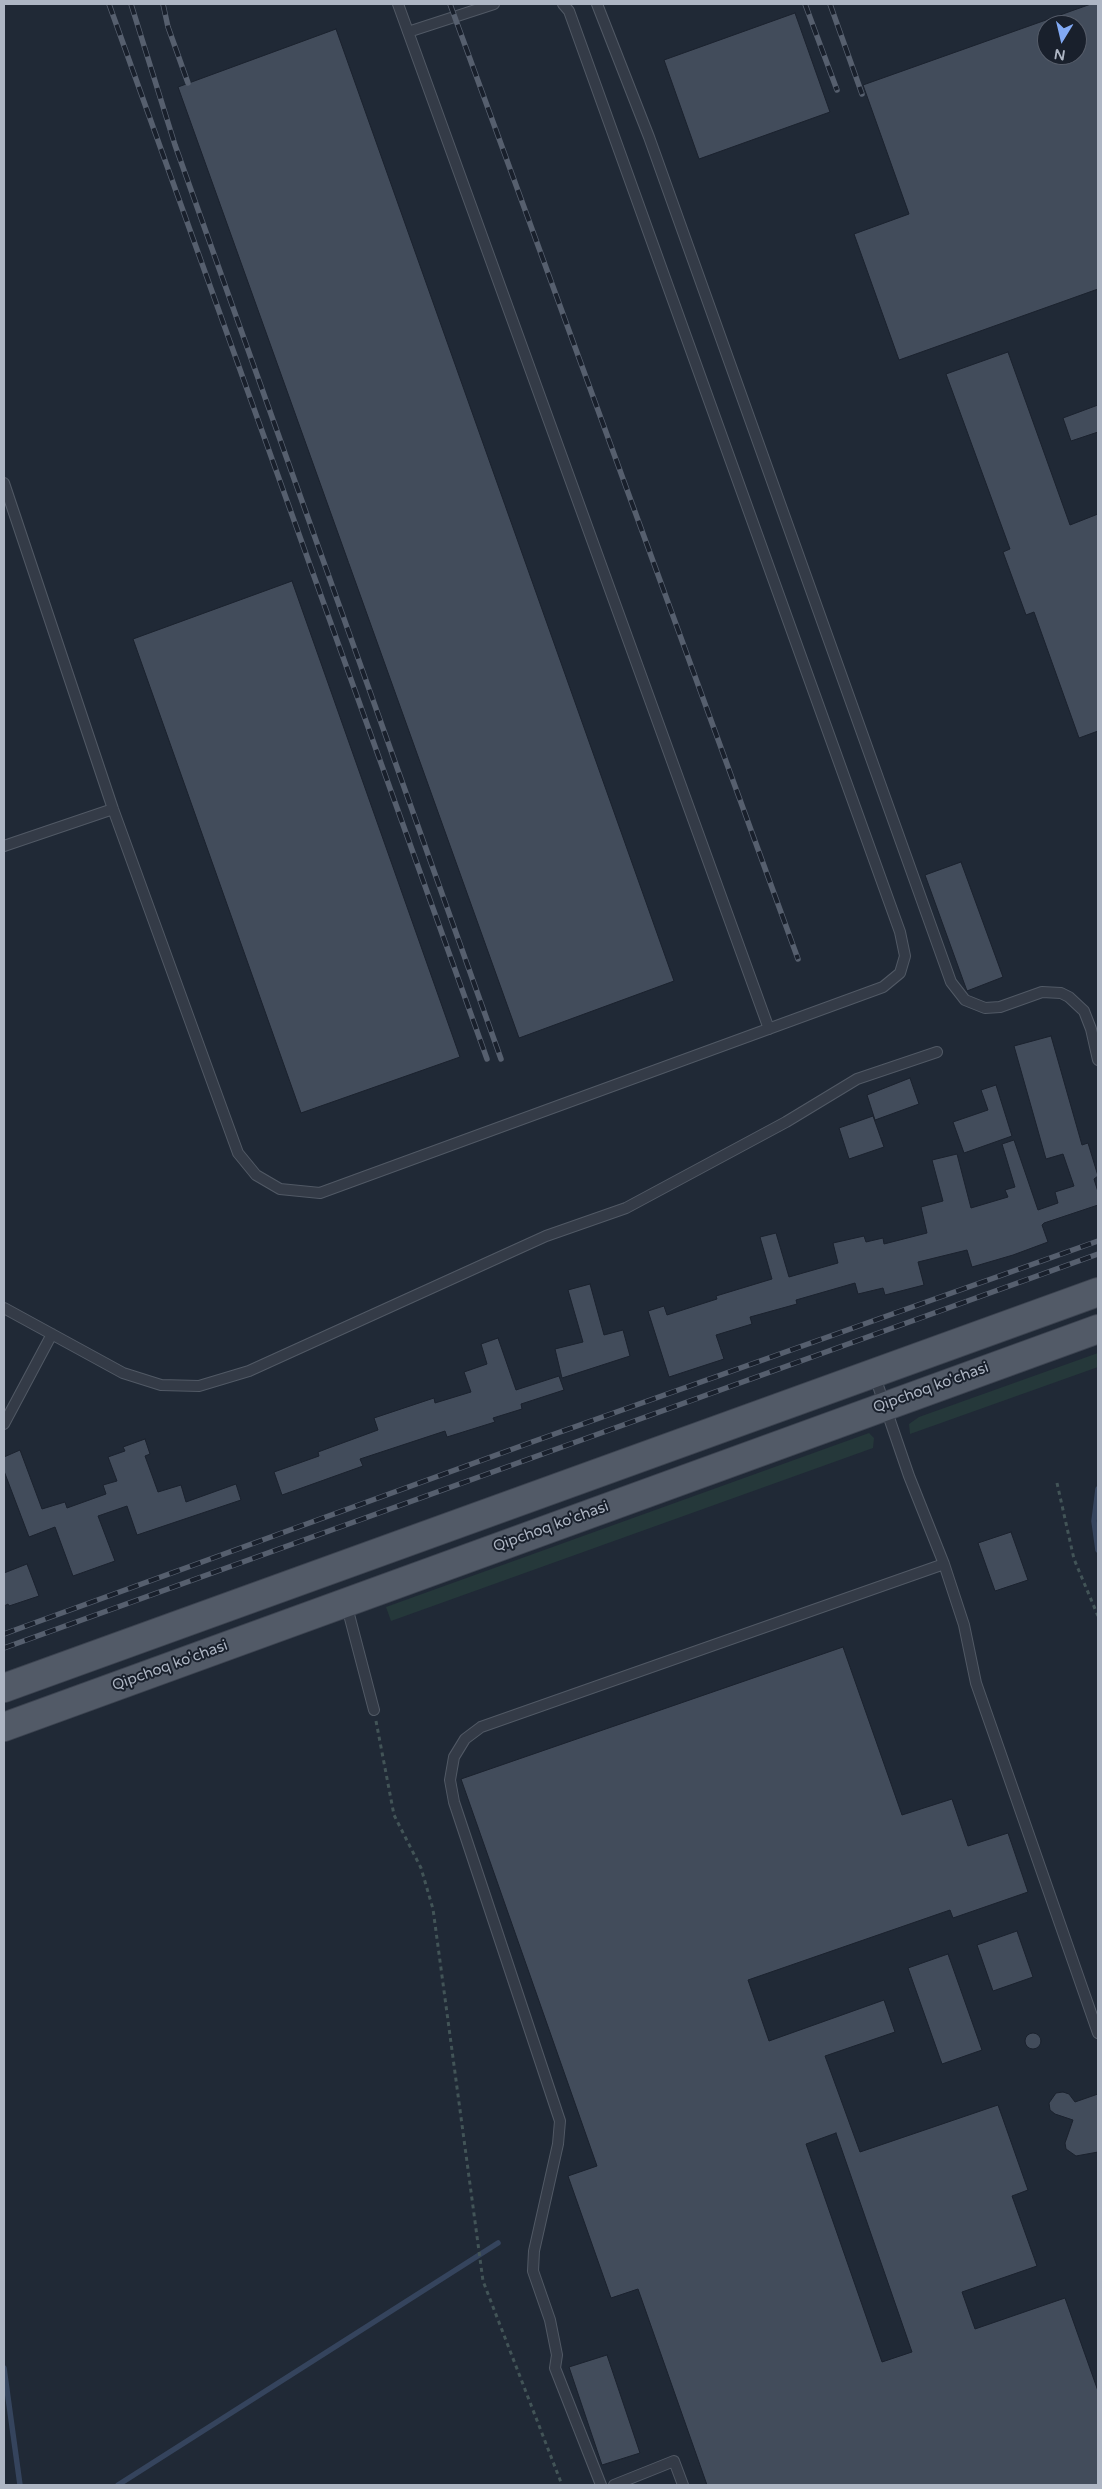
<!DOCTYPE html>
<style>
body{margin:0}
#map{position:relative;width:1102px;height:2489px;overflow:hidden;background:#202936;font-family:"Varela Round",sans-serif}
canvas{display:block}
.frame{position:absolute;inset:0;border:5px solid #aeb6c4;pointer-events:none}
.north{position:absolute;left:1037px;top:15px;width:50px;height:50px;box-sizing:border-box;background:#19202c;border:1px solid #555c69;border-radius:50%;rotate:189deg;font-size:14px;font-weight:700;line-height:20px;text-align:center;color:#aeb6c4}
.north::after{content:'';display:block;margin:auto;width:18px;height:22px;background:#82aaf5;clip-path:polygon(50% 0,100% 100%,50% 72%,0 100%)}
</style>
<div id="map">
<canvas width="1102" height="2489"></canvas>
<div class="frame"></div>
<div class="north">N</div>
</div>
<script>
const g = document.querySelector('canvas').getContext('2d');
g.lineJoin = 'round';
function fillPath(path, color) {
  g.fillStyle = color;
  g.fill(path, 'evenodd');
}
function poly(rows) {
  const path = new Path2D();
  for (const r of rows) {
    if (r.length === 3) {
      path.moveTo(r[0] + r[2], r[1]);
      path.arc(r[0], r[1], r[2], 0, 2 * Math.PI);
      continue;
    }
    path.moveTo(r[0], r[1]);
    for (let i = 2; i < r.length; i += 2) path.lineTo(r[i], r[i + 1]);
  }
  return path;
}
function trace(path, color, width, dash) {
  g.strokeStyle = color;
  g.lineWidth = width;
  g.lineCap = dash ? 'butt' : 'round';
  g.setLineDash(dash || []);
  g.stroke(path);
}
function drawText(font, color, halo, rows, align = 'center') {
  g.font = font + ' "Varela Round",sans-serif';
  g.lineWidth = 4;
  g.setLineDash([]);
  g.textBaseline = 'middle';
  g.strokeStyle = halo;
  g.fillStyle = color;
  for (const [text, x, y, turn = 0] of rows) {
    g.save();
    g.translate(x, y);
    g.rotate((+turn || 0) * Math.PI / 180);
    g.textAlign = isNaN(turn) ? turn : align;
    if (halo) g.strokeText(text, 0, 0);
    g.fillText(text, 0, 0);
    g.restore();
  }
}
const green = poly([
 [1098,1353,1098,1367,910,1434,909,1424,919,1417],
 [869,1433,874,1438,873,1448,391,1621,386,1607]
]);
const stream = poly([
 [1098,1489,1094,1521,1098,1550],
 [4,2368,20,2485],
 [118,2485,498,2243]
]);
const building = poly([
 [1091,4,1098,4,1098,289,899,360,854,234,909,214,863,85,1091,4],
 [1047,25,1077,25,1077,55,1047,55,1047,25],
 [795,13,830,112,699,159,664,60,795,13],
 [336,29,674,981,519,1038,178,87,336,29],
 [1008,352,1070,525,1098,514,1098,731,1079,738,1034,612,1026,615,1003,552,1010,549,946,374,1008,352],
 [1098,405,1098,432,1071,441,1063,418,1098,405],
 [292,581,460,1057,301,1113,133,639,292,581],
 [961,862,1003,977,967,991,925,875,961,862],
 [1051,1036,1082,1145,1088,1143,1098,1176,1094,1179,1098,1192,1098,1205,1044,1223,1042,1225,1048,1242,1013,1255,972,1267,967,1250,918,1262,924,1285,885,1295,883,1288,858,1294,855,1283,796,1300,797,1304,750,1317,752,1324,716,1335,724,1359,669,1377,648,1311,664,1306,667,1315,717,1299,716,1296,772,1279,760,1237,776,1233,789,1277,838,1263,833,1243,864,1236,866,1242,883,1238,884,1244,927,1233,921,1207,943,1201,932,1160,957,1154,971,1208,1008,1197,1005,1190,1015,1187,1002,1144,1014,1140,1038,1210,1058,1203,1055,1192,1074,1186,1063,1154,1046,1159,1014,1046,1051,1036],
 [910,1078,919,1104,875,1120,867,1095,910,1078],
 [996,1085,1012,1136,964,1153,953,1122,988,1110,981,1090,996,1085],
 [873,1116,884,1147,849,1159,839,1128,873,1116],
 [590,1284,604,1335,623,1330,630,1356,562,1378,555,1349,583,1342,568,1290,590,1284],
 [498,1338,516,1390,559,1376,564,1390,521,1404,522,1409,493,1418,495,1422,447,1437,445,1431,360,1459,363,1466,282,1495,274,1472,319,1456,318,1452,378,1430,374,1418,434,1398,435,1403,471,1392,464,1372,487,1364,481,1344,498,1338],
 [145,1439,150,1454,145,1456,158,1492,181,1485,186,1502,236,1484,241,1500,137,1535,127,1506,98,1516,115,1561,73,1576,55,1527,29,1537,4,1471,4,1457,20,1450,42,1509,65,1502,67,1508,106,1494,103,1485,117,1481,108,1457,125,1451,123,1447,145,1439],
 [1011,1532,1028,1580,995,1591,978,1543,1011,1532],
 [27,1564,39,1596,9,1606,8,1604,4,1606,4,1573,27,1564],
 [843,1647,902,1815,952,1799,968,1846,1008,1833,1028,1892,953,1918,950,1910,748,1980,769,2041,884,2000,895,2032,825,2056,860,2152,998,2105,1028,2190,1012,2196,1037,2266,962,2292,975,2329,1065,2298,1098,2391,1098,2485,707,2485,638,2289,611,2298,568,2176,597,2166,461,1779,843,1647],
 [836,2133,912,2352,882,2362,806,2144,836,2133],
 [1017,1931,1033,1977,993,1991,977,1945,1017,1931],
 [948,1954,982,2050,942,2064,908,1968,948,1954],
 [1033,2041,8],
 [1063,2092,1069,2094,1075,2102,1098,2094,1098,2152,1076,2156,1066,2149,1065,2143,1073,2120,1055,2114,1050,2110,1049,2103,1056,2093,1063,2092],
 [607,2355,640,2453,602,2465,569,2367,607,2355]
]);
const path = poly([
 [1057,1483,1074,1559,1098,1616],
 [376,1721,394,1815,421,1868,433,1909,483,2281,562,2485]
]);
const service = poly([
 [398,4,769,1029],
 [597,4,649,137,951,982,965,1000,985,1008,1000,1007,1042,992,1061,993,1069,997,1084,1011,1091,1029,1098,1060],
 [408,32,494,4],
 [4,483,113,809,238,1153,256,1175,280,1189,320,1193,883,987,900,973,905,956,900,932,569,11,563,4],
 [4,846,113,809],
 [4,1308,123,1373,161,1385,199,1386,249,1371,546,1236,626,1208,786,1122,857,1079,937,1052],
 [874,1374,909,1476,944,1564,964,1625,976,1683,1098,2033],
 [4,1424,52,1334],
 [346,1603,374,1710],
 [601,2485,555,2368,557,2355,550,2320,533,2271,534,2251,558,2144,560,2121,454,1802,450,1780,454,1757,465,1739,481,1727,944,1564],
 [614,2485,674,2461,683,2485]
]);
const primary = poly([
 [4,1688,1098,1292],
 [4,1727,1098,1329]
]);
const rail = poly([
 [109,4,487,1059],
 [131,4,175,145,501,1059],
 [163,4,168,27,188,83],
 [450,4,798,959],
 [805,4,837,90],
 [830,4,862,94],
 [4,1634,532,1442,1098,1241],
 [4,1648,1098,1254]
]);
const streetNames = [
 ["Qipchoq ko'chasi",931,1388,-20],
 ["Qipchoq ko'chasi",551,1527,-20],
 ["Qipchoq ko'chasi",170,1666,-20]
];
fillPath(green, '#25383a');
trace(stream, '#35445d', 5.5);
fillPath(building, '#424c5b');
trace(building, '#1b222e', 1);
trace(service, '#515965', 12);
trace(primary, '#3d4451', 30);
trace(path, '#425457', 3, [4, 4]);
trace(service, '#343b47', 10);
trace(primary, '#525a67', 28);
trace(rail, '#565f6e', 5.5);
trace(rail, '#19202c', 4, [11]);
drawText('15px', '#aeb6c4', '#19202c', streetNames);
</script>
